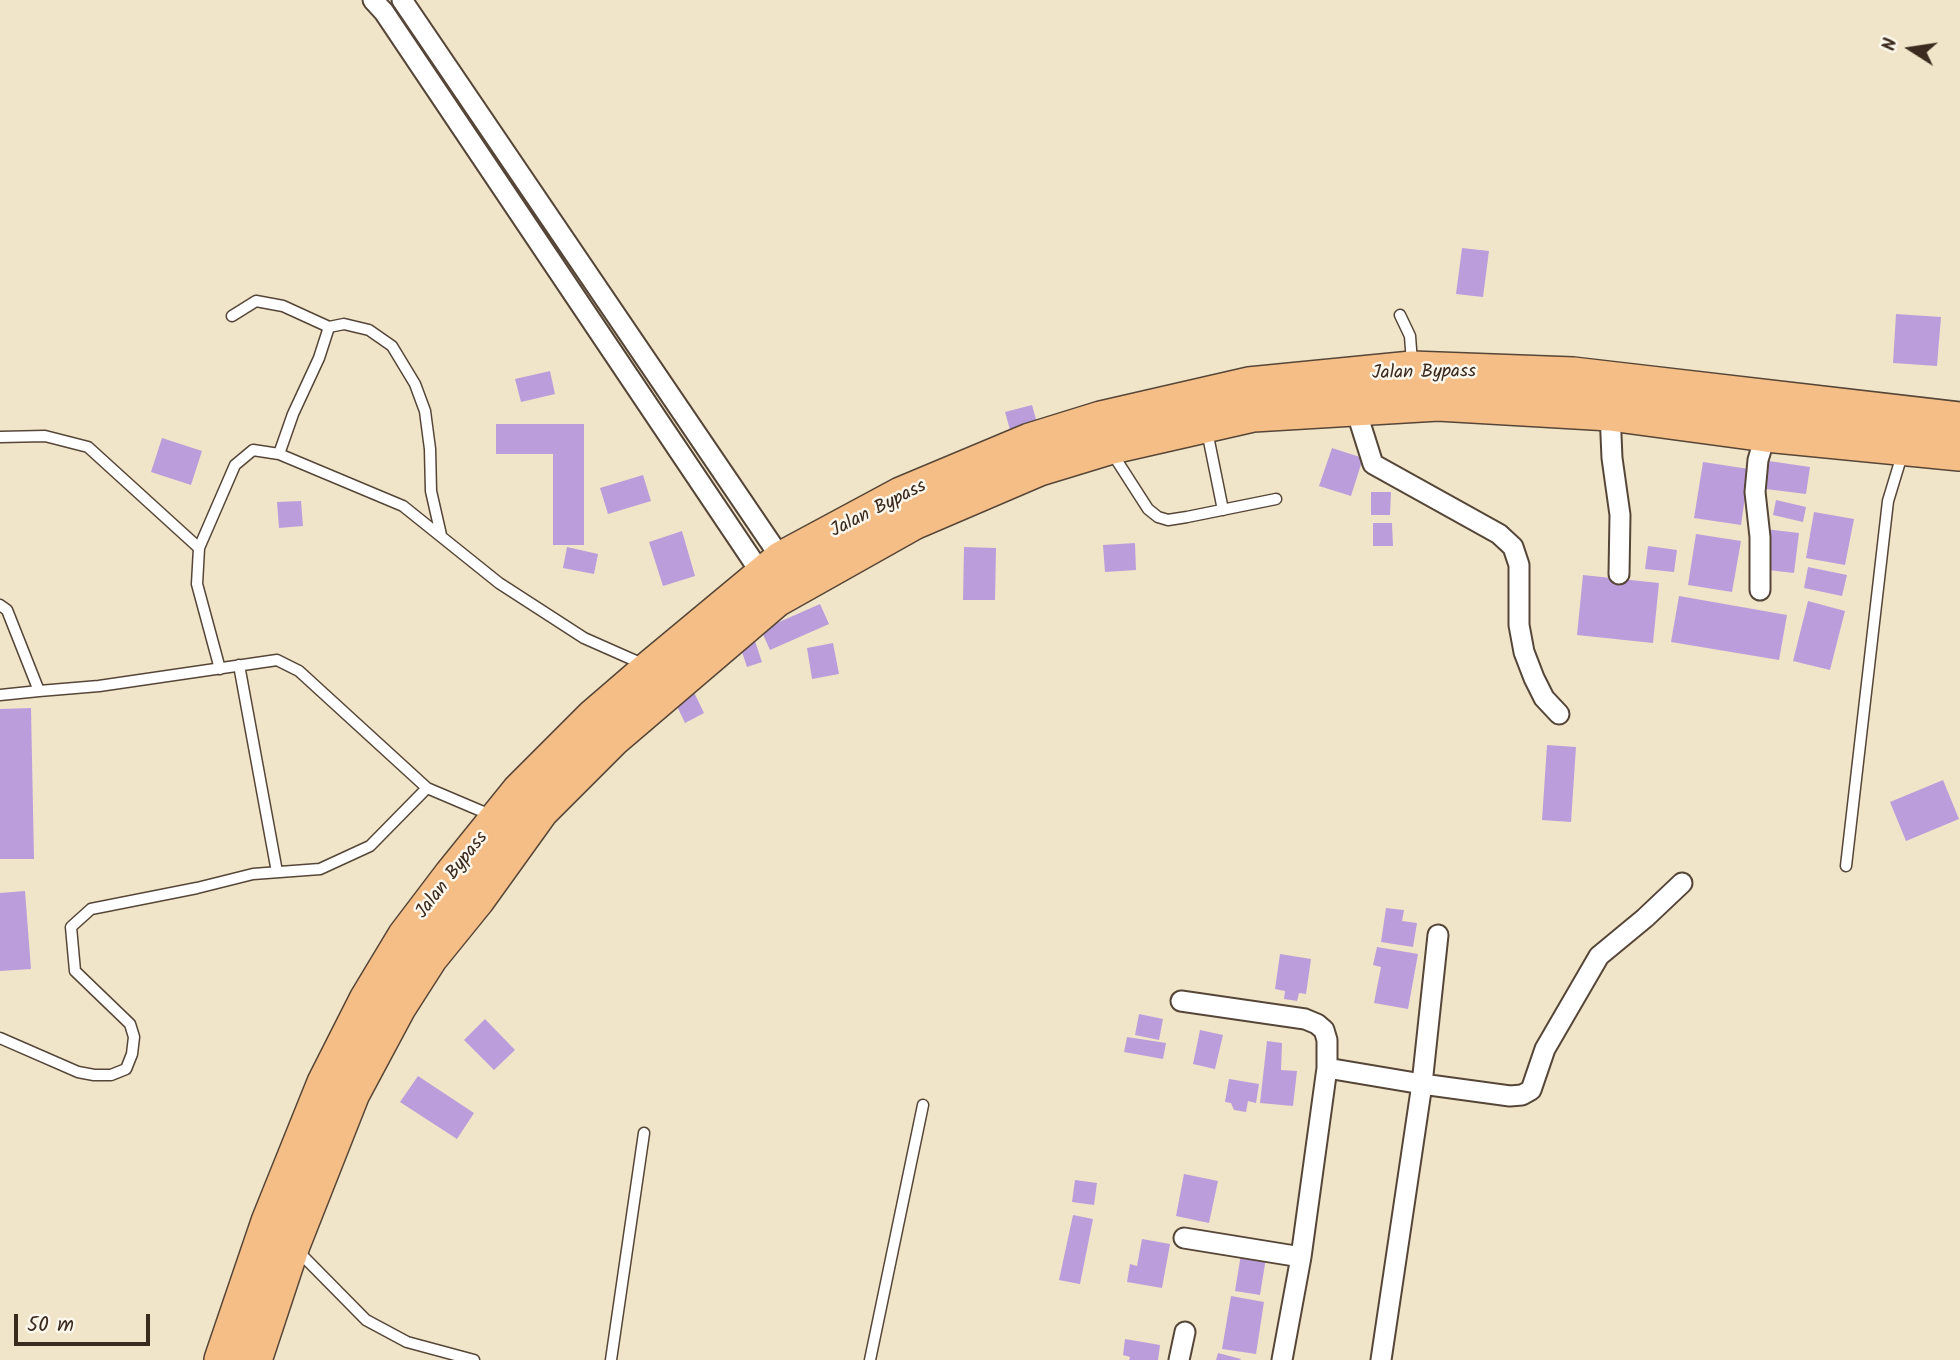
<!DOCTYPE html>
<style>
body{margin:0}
#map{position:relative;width:1960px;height:1360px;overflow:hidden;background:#f0e5c8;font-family:Kalam,sans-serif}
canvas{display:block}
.north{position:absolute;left:1876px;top:14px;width:70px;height:70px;-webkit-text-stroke:5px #fbf7ec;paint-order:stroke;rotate:282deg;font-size:19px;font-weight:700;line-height:28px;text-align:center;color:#3b2a1e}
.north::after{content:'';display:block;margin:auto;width:24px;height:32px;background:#3b2a1e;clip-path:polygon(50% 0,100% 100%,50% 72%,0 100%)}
.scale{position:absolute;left:14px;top:1314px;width:136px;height:32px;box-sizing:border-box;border:4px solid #3b2a1e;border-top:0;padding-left:9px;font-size:21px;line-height:24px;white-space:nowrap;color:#3b2a1e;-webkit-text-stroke:5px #fbf7ec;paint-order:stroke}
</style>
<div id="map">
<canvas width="1960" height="1360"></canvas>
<div class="north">N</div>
<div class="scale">50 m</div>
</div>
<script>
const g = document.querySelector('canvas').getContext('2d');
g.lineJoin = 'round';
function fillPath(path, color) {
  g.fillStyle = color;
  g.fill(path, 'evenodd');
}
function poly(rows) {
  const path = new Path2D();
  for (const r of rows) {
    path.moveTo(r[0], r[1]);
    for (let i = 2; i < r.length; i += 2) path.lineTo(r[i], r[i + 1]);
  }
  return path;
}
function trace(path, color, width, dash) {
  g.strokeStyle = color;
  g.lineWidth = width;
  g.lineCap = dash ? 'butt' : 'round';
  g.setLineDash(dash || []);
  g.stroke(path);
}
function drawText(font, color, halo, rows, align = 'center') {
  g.font = font + ' Kalam,sans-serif';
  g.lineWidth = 5;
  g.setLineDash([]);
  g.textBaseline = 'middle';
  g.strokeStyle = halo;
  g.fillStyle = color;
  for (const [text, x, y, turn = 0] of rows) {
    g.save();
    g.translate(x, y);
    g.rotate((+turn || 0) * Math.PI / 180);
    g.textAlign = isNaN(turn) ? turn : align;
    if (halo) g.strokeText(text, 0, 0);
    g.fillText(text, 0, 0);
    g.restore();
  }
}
const building = poly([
 [1462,248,1489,251,1483,297,1456,294],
 [1896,314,1941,317,1937,366,1893,363],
 [550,371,555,394,521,402,515,379],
 [1032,405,1039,430,1012,437,1005,412],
 [496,424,584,424,584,545,553,545,553,454,496,454],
 [162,438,202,451,191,485,151,472],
 [1332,448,1363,458,1351,496,1319,486],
 [1762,460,1810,467,1806,494,1758,488],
 [1703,462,1749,469,1741,525,1694,518],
 [643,475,651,501,608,514,600,488],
 [1371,492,1391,492,1390,515,1371,515],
 [1776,500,1806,507,1803,522,1773,515],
 [301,501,303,526,279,528,277,502],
 [1814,512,1854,519,1845,565,1806,558],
 [1373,523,1392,523,1393,546,1373,546],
 [1765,529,1799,533,1794,573,1760,569],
 [682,531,695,576,663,586,649,542],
 [1696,534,1741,541,1732,592,1688,585],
 [1135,543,1136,570,1105,572,1103,545],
 [1648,546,1677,550,1674,572,1645,569],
 [567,547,598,554,594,574,563,568],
 [964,547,996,548,995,600,963,600],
 [1808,567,1847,575,1842,596,1804,588],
 [1583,575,1659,583,1653,643,1577,635],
 [1679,596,1787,615,1779,660,1671,642],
 [1808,601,1845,611,1830,670,1793,661],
 [820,604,829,624,770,650,761,630],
 [755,641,762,662,747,667,740,646],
 [833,643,839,674,812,679,807,648],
 [692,688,704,713,685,723,673,698],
 [31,708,34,859,0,859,0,709],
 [1547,745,1576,747,1571,822,1542,820],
 [1943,780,1959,819,1906,841,1890,802],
 [25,891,31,969,0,971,0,893],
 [1386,908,1404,910,1402,921,1417,923,1413,947,1381,942],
 [1377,947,1418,954,1408,1009,1374,1003,1381,967,1373,965],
 [1280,954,1311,959,1306,994,1299,993,1297,1001,1284,999,1285,991,1275,989],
 [1139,1014,1163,1019,1159,1040,1135,1035],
 [485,1019,515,1050,494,1070,464,1040],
 [1200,1030,1223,1035,1215,1069,1193,1064],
 [1127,1037,1166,1043,1163,1059,1124,1052],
 [1267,1041,1282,1043,1281,1070,1297,1071,1293,1106,1260,1103],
 [418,1076,474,1113,457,1139,400,1102],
 [1229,1079,1259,1084,1256,1103,1248,1101,1246,1112,1234,1110,1231,1103,1225,1102],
 [1184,1174,1218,1181,1209,1223,1176,1216],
 [1075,1180,1097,1183,1094,1205,1072,1202],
 [1073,1215,1093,1219,1080,1284,1059,1280],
 [1142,1239,1170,1244,1162,1288,1127,1282,1130,1264,1137,1266],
 [1241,1254,1266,1258,1260,1295,1235,1291],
 [1231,1296,1264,1302,1256,1354,1222,1349],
 [1125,1339,1160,1345,1158,1360,1129,1360,1130,1357,1123,1355],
 [1218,1353,1241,1359,1240,1360,1216,1360]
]);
const lane = poly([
 [1400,315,1410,336,1412,363],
 [232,316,256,301,283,306,329,327,319,358,293,414,279,454],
 [329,327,344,324,369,330,392,346,415,384,425,411,430,449,431,491,441,535],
 [1207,431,1223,510],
 [0,437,45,436,88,447,199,548],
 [1112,453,1148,509,1158,517,1168,520,1187,517,1276,499],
 [0,605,7,610,39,691,99,686,277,660,299,671,427,788,493,816],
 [239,665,277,872],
 [220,669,197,584,199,548,235,465,253,450,279,454,403,506,499,583,584,638,645,665],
 [0,695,39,691],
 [1846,866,1888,501,1902,455],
 [0,1038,78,1072,94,1075,111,1075,126,1069,132,1054,134,1037,130,1024,75,971,71,927,91,909,197,888,253,874,320,869,370,846,427,788],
 [297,1250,366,1320,407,1342,474,1360],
 [611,1360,644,1133],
 [870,1360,923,1105]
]);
const street = poly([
 [373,0,384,12,767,582],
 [402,0,787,567],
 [1355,407,1373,464,1499,534,1513,547,1519,565,1519,625,1524,652,1534,678,1544,698,1559,714],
 [1610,412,1612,458,1620,515,1619,574],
 [1760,590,1760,537,1755,492,1758,460,1766,433],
 [1181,1001,1305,1019,1317,1024,1324,1030,1327,1040,1327,1068],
 [1184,1238,1301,1257],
 [1179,1360,1185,1332],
 [1282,1360,1301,1257,1327,1068,1422,1084,1510,1096,1522,1095,1531,1090,1545,1049,1599,956,1645,918,1682,883],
 [1381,1360,1422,1084,1438,935]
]);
const highway = poly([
 [223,1360,270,1222,326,1083,368,1000,406,937,453,875,520,792,594,718,652,668,782,560,901,496,1030,442,1101,420,1249,386,1412,370,1573,376,1960,421],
 [253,1360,291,1245,351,1093,397,1007,429,957,476,899,540,810,612,738,776,598,913,521,1039,467,1108,446,1253,413,1438,402,1610,412,1766,433,1960,452]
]);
const streetNames = [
 ["Jalan Bypass",1424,374,-1],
 ["Jalan Bypass",879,510,-27],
 ["Jalan Bypass",453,876,-52]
];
fillPath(building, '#bc9ddc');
trace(lane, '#564638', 13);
trace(street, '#564638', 23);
trace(highway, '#564638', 40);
trace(lane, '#fff', 10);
trace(street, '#fff', 19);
trace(highway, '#f6be87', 37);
drawText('19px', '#3b2a1e', '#fbf7ec', streetNames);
</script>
